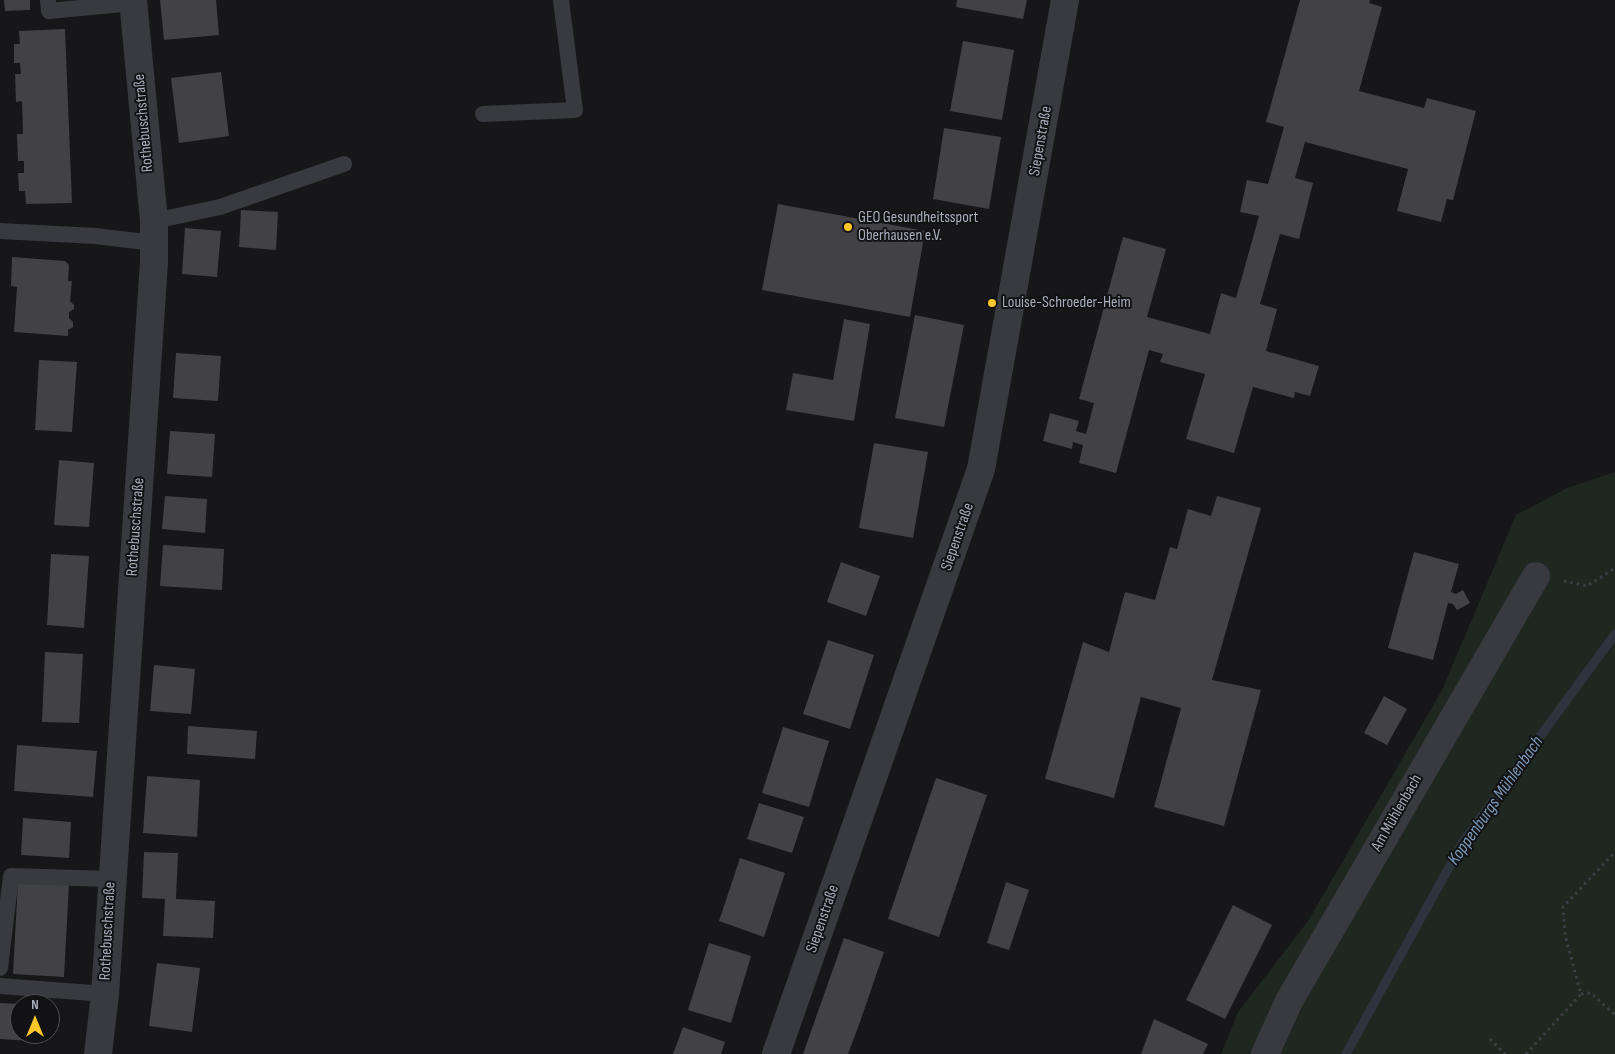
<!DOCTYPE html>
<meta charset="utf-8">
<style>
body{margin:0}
#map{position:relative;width:1615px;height:1054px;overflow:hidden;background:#171719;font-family:"Sofia Sans Condensed",sans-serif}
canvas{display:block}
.north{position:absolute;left:10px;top:994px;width:50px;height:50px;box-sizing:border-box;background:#121214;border:1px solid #4e5056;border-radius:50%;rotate:0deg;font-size:14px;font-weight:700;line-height:20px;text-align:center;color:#a8acba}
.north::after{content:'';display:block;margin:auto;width:18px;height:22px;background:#ffc729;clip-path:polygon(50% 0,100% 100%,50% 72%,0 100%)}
</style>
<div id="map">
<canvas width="1615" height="1054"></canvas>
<div class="north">N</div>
</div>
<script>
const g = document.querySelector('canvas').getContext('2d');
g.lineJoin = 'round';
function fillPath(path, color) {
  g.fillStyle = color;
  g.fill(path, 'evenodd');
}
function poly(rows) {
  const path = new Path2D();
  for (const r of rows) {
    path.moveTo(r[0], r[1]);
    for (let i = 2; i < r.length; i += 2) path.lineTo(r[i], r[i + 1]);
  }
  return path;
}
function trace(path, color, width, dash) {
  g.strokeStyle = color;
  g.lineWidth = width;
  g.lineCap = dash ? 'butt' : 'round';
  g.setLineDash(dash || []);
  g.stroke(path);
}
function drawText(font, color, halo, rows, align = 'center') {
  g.font = font + ' "Sofia Sans Condensed",sans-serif';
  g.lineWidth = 4;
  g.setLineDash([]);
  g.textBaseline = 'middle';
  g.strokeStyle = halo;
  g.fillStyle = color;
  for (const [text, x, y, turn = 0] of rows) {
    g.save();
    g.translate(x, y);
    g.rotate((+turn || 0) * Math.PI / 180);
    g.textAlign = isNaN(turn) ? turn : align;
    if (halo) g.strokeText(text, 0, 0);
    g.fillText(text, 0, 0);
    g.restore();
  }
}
const green = poly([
 [1615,472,1615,1054,1221,1054,1238,1012,1308,921,1442,690,1516,515,1567,488]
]);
const stream = poly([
 [1346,1054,1463,842,1615,634]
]);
const building = poly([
 [4,0,30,0,30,10,5,11],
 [160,0,216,0,219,35,164,40],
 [957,0,1027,0,1023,19,956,7],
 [1300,0,1370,0,1369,3,1382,7,1359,91,1424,108,1427,98,1476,111,1453,200,1447,199,1441,222,1397,211,1408,169,1305,142,1295,178,1313,183,1299,239,1280,234,1260,304,1277,309,1266,351,1319,366,1310,396,1295,392,1294,398,1253,387,1234,453,1186,439,1205,374,1160,362,1163,354,1149,350,1116,473,1079,463,1083,445,1073,442,1072,449,1043,441,1050,413,1079,421,1076,431,1086,434,1094,403,1079,399,1123,237,1166,249,1147,317,1210,334,1221,293,1236,298,1259,216,1240,212,1247,180,1268,184,1284,127,1266,122],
 [65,29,72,203,26,204,25,191,19,191,18,173,24,173,24,161,18,161,17,134,23,134,22,101,16,102,15,74,21,74,20,63,14,63,14,44,20,44,19,31],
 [963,41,1014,50,1002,120,950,111],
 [221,72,229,136,179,143,171,78],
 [944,128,1001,137,989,209,933,199],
 [778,204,925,231,910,317,762,290],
 [241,210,278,212,276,250,239,247],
 [185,228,221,231,217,277,182,274],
 [12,257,65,261,69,265,68,281,72,281,70,301,74,305,74,309,69,312,69,318,73,322,73,327,68,330,68,336,14,332,17,287,11,286],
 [915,315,964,325,944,427,895,418],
 [844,319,870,324,854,421,786,410,793,373,833,380],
 [176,353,221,356,218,401,173,398],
 [39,360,77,362,72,432,35,430],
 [170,431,215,434,212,477,167,474],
 [874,443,928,452,913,538,859,528],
 [59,460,94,463,89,527,54,525],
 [165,496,207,499,205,533,162,529],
 [1217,496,1261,508,1212,680,1261,690,1224,826,1154,807,1181,708,1141,697,1114,798,1045,779,1083,642,1109,652,1125,592,1155,600,1170,547,1177,549,1188,509,1211,516],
 [163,545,224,549,222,590,160,586],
 [1414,552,1459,564,1451,592,1456,594,1463,590,1470,603,1457,610,1453,604,1448,603,1433,660,1388,648],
 [51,554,89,556,84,628,47,625],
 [841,562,880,576,866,616,827,602],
 [828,640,874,655,850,729,803,714],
 [45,652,83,654,79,723,42,722],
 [154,665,195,669,191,714,150,711],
 [1384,696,1407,709,1387,745,1364,733],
 [188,726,257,731,255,759,187,754],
 [783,727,829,741,809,807,762,793],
 [17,745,97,751,93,797,14,791],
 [147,776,200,780,197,837,143,833],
 [936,778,987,795,939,937,888,919],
 [759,803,804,817,792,853,747,839],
 [23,818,71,822,69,858,21,855],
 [144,852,178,853,176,899,215,901,213,938,163,936,165,899,142,898],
 [740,858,785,873,764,937,719,921],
 [18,881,69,884,64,977,13,974],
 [1006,882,1029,890,1009,950,987,943],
 [1233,905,1272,925,1225,1019,1186,1000],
 [844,938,884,952,860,1022,848,1054,803,1054],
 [709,943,751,956,731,1023,688,1010],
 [157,963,200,968,192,1032,149,1026],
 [0,1003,20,1004,20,1034,31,1034,30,1041,0,1039],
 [1154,1019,1208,1044,1203,1054,1141,1054],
 [683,1027,725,1042,721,1054,673,1054]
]);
const path = poly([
 [1564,581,1587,586,1615,568],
 [1581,994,1591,993,1615,1015],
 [1490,1039,1505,1054],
 [1526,1054,1581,994,1565,935,1563,907,1615,852]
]);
const service = poly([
 [48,0,49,11,133,3],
 [483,114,575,110,561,0],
 [154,221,220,207,344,164],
 [0,231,95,236,154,243],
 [0,968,11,876,111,879],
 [0,986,105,994]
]);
const minor = poly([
 [98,1054,105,994,154,262,154,221,133,0],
 [776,1054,981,469,1065,0],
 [1265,1054,1289,1001,1536,576]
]);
const markers = [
 [848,227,5,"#ffc729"],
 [992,303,5,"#ffc729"]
];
const streetNames = [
 ["Rothebuschstraße",144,123,-95],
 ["Siepenstraße",1041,141,-80],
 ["Rothebuschstraße",136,527,-86],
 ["Siepenstraße",958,537,-71],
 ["Am Mühlenbach",1397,813,-60],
 ["Siepenstraße",823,919,-71],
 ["Rothebuschstraße",108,931,-87]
];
const poiNames = [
 ["GEO Gesundheitssport",858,218],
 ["Oberhausen e.V.",858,236],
 ["Louise-Schroeder-Heim",1002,303]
];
const waterNames = [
 ["Koppenburgs Mühlenbach",1496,801,-55]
];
fillPath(green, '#1e2720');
trace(stream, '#2c343e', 9);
fillPath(building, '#414146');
trace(path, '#3d3f45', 3, [2.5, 4]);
trace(service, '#393a40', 16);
trace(minor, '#393a40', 28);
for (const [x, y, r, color] of markers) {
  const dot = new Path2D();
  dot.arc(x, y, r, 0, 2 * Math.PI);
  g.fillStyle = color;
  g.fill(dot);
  trace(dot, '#121214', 2);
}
drawText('16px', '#a8acba', '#121214', streetNames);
drawText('16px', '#a8acba', '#121214', poiNames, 'left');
drawText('italic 18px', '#7c97b7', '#121214', waterNames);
</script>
